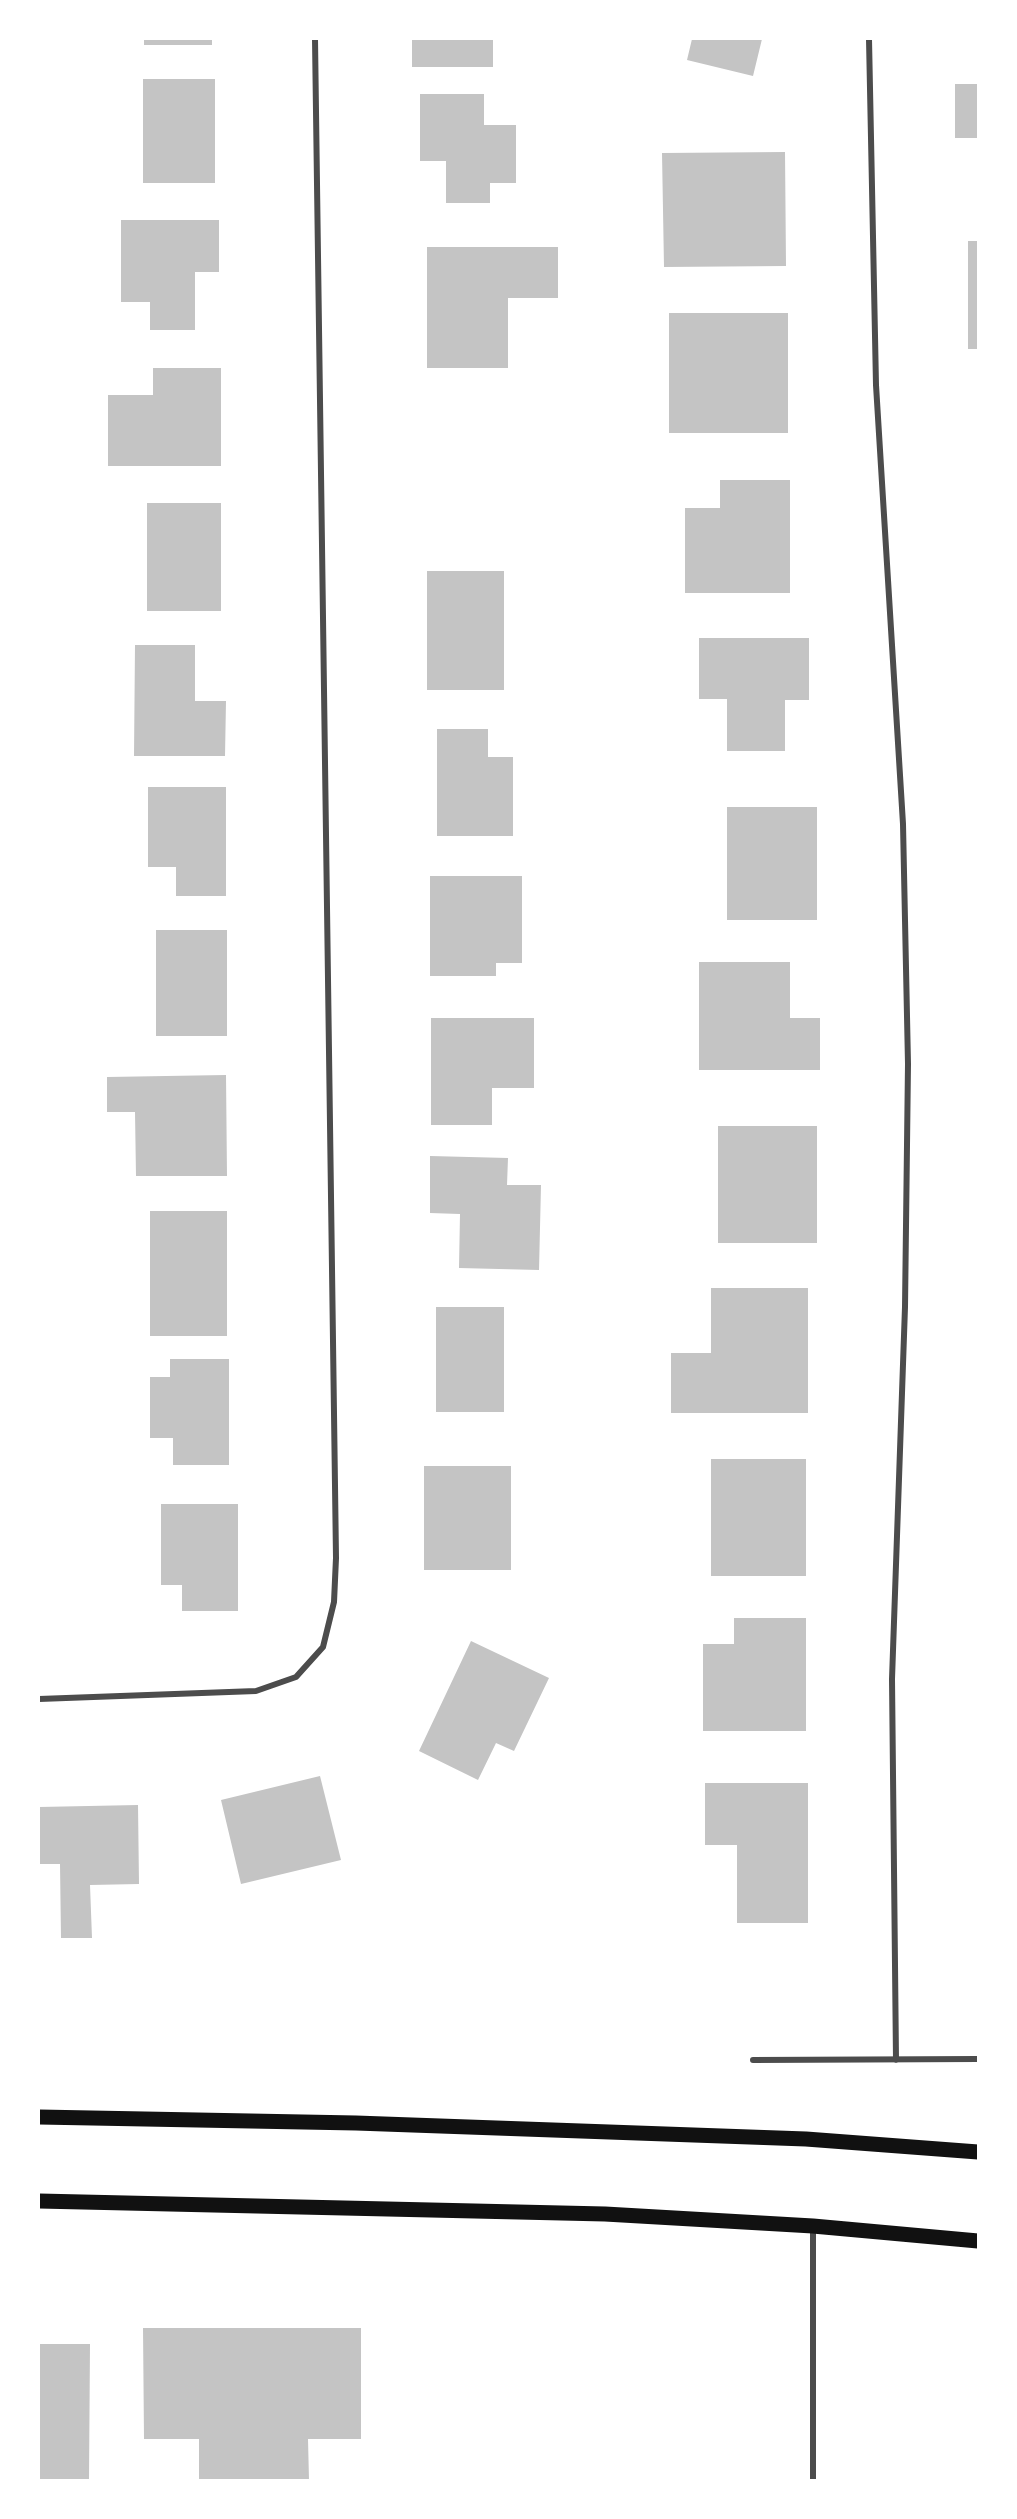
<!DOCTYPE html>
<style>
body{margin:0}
#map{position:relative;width:1017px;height:2519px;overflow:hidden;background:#fff;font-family:"Nunito Sans",sans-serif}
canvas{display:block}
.frame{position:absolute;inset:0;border:40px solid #fff;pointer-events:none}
</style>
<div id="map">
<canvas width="1017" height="2519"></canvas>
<div class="frame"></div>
</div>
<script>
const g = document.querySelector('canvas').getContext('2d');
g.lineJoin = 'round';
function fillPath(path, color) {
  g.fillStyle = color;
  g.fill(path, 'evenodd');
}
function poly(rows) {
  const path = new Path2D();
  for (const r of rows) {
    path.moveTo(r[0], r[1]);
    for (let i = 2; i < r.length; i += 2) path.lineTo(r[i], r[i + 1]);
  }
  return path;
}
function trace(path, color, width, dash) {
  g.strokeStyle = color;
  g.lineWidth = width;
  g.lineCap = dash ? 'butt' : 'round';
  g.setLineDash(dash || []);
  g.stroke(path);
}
const building = poly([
 [144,39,212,39,212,45,144,45],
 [412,39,493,39,493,67,412,67],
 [692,39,762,39,753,76,687,60],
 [143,79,215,79,215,183,143,183],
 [955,84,978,84,978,138,955,138],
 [420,94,484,94,484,125,516,125,516,183,490,183,490,203,446,203,446,161,420,161],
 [785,152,786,266,664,267,662,153],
 [121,220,219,220,219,272,195,272,195,330,150,330,150,302,121,302],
 [968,241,978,241,978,349,968,349],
 [427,247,558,247,558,298,508,298,508,368,427,368],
 [669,313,788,313,788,433,669,433],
 [153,368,221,368,221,466,108,466,108,395,153,395],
 [720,480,790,480,790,593,685,593,685,508,720,508],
 [147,503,221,503,221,611,147,611],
 [427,571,504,571,504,690,427,690],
 [699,638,809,638,809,700,785,700,785,751,727,751,727,699,699,699],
 [135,645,195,645,195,701,226,701,225,756,134,756],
 [437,729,488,729,488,757,513,757,513,836,437,836],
 [148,787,226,787,226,896,176,896,176,867,148,867],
 [727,807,817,807,817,920,727,920],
 [430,876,522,876,522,963,496,963,496,976,430,976],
 [156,930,227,930,227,1036,156,1036],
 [699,962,790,962,790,1018,820,1018,820,1070,699,1070],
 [431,1018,534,1018,534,1088,492,1088,492,1125,431,1125],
 [226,1075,227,1176,136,1176,135,1112,107,1112,107,1077],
 [718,1126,817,1126,817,1243,718,1243],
 [430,1156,508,1158,507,1185,541,1185,539,1270,459,1268,460,1214,430,1213],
 [150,1211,227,1211,227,1336,150,1336],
 [711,1288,808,1288,808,1413,671,1413,671,1353,711,1353],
 [436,1307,504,1307,504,1412,436,1412],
 [170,1359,229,1359,229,1465,173,1465,173,1438,150,1438,150,1377,170,1377],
 [711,1459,806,1459,806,1576,711,1576],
 [424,1466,511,1466,511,1570,424,1570],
 [161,1504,238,1504,238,1611,182,1611,182,1585,161,1585],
 [734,1618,806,1618,806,1731,703,1731,703,1644,734,1644],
 [471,1641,549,1678,514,1751,496,1743,478,1780,419,1751],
 [320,1776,341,1860,241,1884,221,1800],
 [705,1783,808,1783,808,1923,737,1923,737,1845,705,1845],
 [138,1805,139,1884,90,1885,92,1938,61,1938,60,1864,39,1864,39,1807],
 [143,2328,361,2328,361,2439,308,2439,309,2480,199,2480,199,2439,144,2439],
 [39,2344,90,2344,89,2480,39,2480]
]);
const minor = poly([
 [869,39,876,385,903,824,908,1064,905,1307,892,1679,896,2060],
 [39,1699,256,1691,296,1677,323,1647,334,1602,336,1558,315,39],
 [753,2060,978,2059],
 [813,2226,813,2480]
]);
const primary = poly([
 [39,2117,356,2123,806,2139,978,2152],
 [39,2201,605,2214,813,2226,978,2241]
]);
fillPath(building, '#c4c4c4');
trace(minor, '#4c4c4c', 6);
trace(primary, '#111', 15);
</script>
